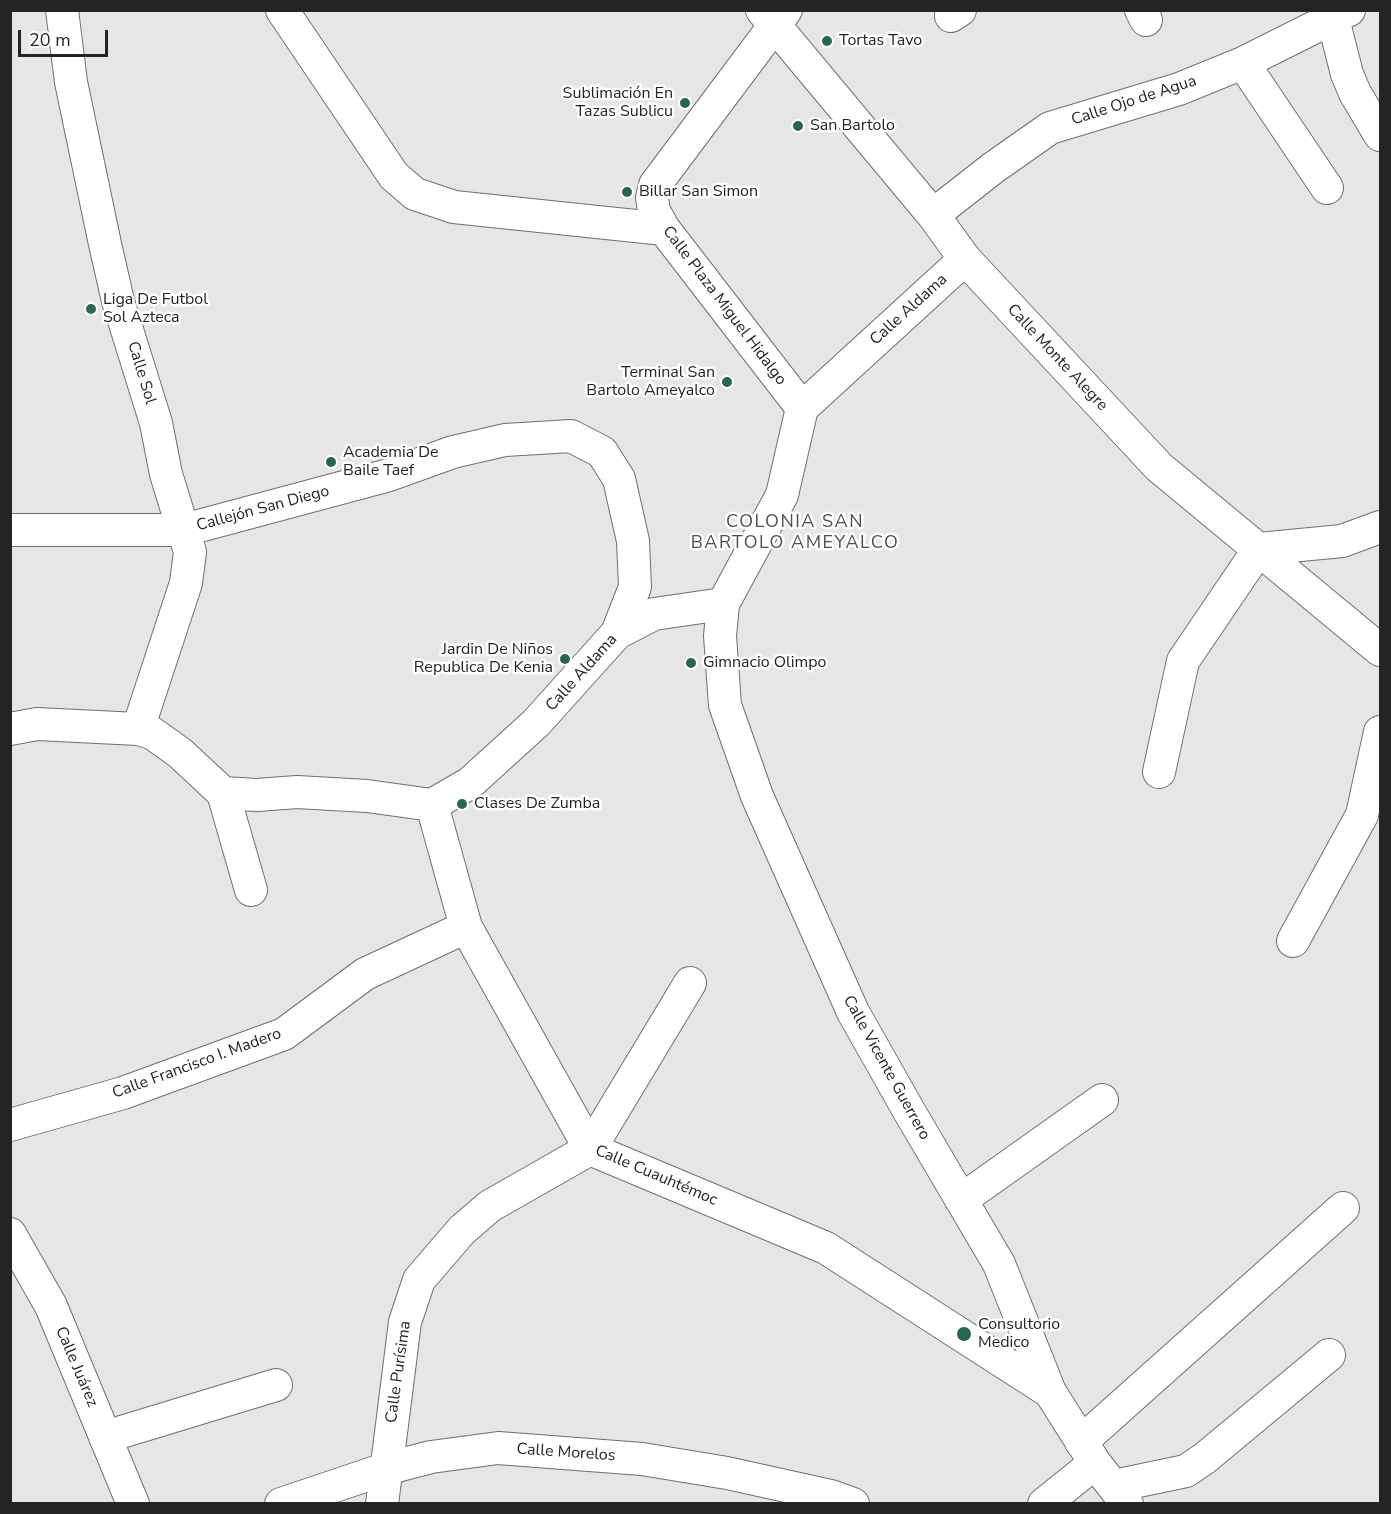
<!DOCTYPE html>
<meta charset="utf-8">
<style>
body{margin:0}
#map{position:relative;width:1391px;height:1514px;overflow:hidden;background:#e8e5e7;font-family:"Nunito Sans",sans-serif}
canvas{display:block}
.frame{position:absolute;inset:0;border:12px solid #252425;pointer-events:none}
.scale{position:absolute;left:18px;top:30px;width:90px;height:27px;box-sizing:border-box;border:3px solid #252425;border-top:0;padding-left:8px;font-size:18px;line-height:21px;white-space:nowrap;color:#252425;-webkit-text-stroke:4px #fff;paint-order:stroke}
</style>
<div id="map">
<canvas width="1391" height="1514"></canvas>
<div class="frame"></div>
<div class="scale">20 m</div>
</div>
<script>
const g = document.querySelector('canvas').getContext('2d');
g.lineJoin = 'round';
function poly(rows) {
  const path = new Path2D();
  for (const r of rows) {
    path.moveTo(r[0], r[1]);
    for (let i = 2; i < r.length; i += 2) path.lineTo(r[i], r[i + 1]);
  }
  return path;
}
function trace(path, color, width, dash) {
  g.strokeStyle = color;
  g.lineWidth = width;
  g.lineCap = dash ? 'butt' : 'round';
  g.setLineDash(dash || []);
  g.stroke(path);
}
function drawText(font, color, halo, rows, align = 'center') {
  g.font = font + ' "Nunito Sans",sans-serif';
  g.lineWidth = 5;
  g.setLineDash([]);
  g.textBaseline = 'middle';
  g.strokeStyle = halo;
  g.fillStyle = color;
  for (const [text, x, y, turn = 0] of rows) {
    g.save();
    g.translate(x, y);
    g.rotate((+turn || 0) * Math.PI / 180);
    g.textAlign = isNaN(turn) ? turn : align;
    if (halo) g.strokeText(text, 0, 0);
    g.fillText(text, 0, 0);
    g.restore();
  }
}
const minor = poly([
 [62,10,71,82,105,244,118,301,156,423,166,474,190,552,186,583,138,729],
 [282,10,394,176,415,194,454,207,664,229],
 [762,10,933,215,965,259,1159,467,1380,650],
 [786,10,655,185,652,198,654,211,664,229,802,408],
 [1141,10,1146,20],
 [951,16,960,10],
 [1333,19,1347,74,1355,93,1380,135],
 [1243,63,1327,188],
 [933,215,993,168,1050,128,1179,89,1243,63,1349,10],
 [10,530,184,530,389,475,453,452,505,440,571,436,602,452,619,479,633,541,635,587,617,633],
 [723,604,720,636,725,705,757,796,853,1012,909,1111,999,1264,1050,1392,1095,1463,1127,1504],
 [10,729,37,724,138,729,152,733,180,753,223,793,257,795,297,792,367,796,432,805],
 [1159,772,1183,661,1259,549,1342,541,1380,527],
 [223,793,251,890],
 [432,805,466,927,590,1149,826,1248,1050,1392],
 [432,805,470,783,536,723,617,633,654,614,723,604,782,495,802,408,965,259],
 [1293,941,1362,815,1380,732],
 [10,1125,123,1093,284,1034,365,974,466,927],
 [961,1200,1102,1100],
 [10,1234,51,1306,133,1504],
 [105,1437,276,1385],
 [1081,1442,1343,1208],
 [1114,1486,1186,1471,1205,1458,1329,1355],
 [281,1504,385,1469,431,1457,498,1448,642,1459,727,1473,831,1496,853,1504],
 [382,1504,405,1322,419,1280,462,1230,490,1206,590,1149,690,983],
 [1044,1504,1095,1463]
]);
const markers = [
 [827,41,6,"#29654f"],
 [685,103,6,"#29654f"],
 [798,126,6,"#29654f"],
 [627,192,6,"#29654f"],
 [91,309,6,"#29654f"],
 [727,382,6,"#29654f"],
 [331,462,6,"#29654f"],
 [565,659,6,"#29654f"],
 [691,663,6,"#29654f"],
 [462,804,6,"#29654f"],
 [964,1334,8,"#29654f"]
];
const poiNames = [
 ["Tortas Tavo",839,41],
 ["Sublimación En",673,94,"right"],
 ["Tazas Sublicu",673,112,"right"],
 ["San Bartolo",810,126],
 ["Billar San Simon",639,192],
 ["Liga De Futbol",103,300],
 ["Sol Azteca",103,318],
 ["Terminal San",715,373,"right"],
 ["Bartolo Ameyalco",715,391,"right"],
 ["Academia De",343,453],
 ["Baile Taef",343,471],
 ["Jardin De Niños",553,650,"right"],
 ["Republica De Kenia",553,668,"right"],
 ["Gimnacio Olimpo",703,663],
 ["Clases De Zumba",474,804],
 ["Consultorio",978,1325],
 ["Medico",978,1343]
];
const streetNames = [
 ["Calle Ojo de Agua",1134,101,-18],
 ["Calle Plaza Miguel Hidalgo",724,306,53],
 ["Calle Aldama",909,310,-42],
 ["Calle Monte Alegre",1057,358,47],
 ["Calle Sol",141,373,73],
 ["Callejón San Diego",263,509,-15],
 ["Calle Aldama",582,673,-48],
 ["Calle Francisco I. Madero",197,1064,-20],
 ["Calle Vicente Guerrero",886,1068,61],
 ["Calle Cuauhtémoc",656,1176,23],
 ["Calle Juárez",76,1367,67],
 ["Calle Purísima",399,1372,-82],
 ["Calle Morelos",566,1453,4]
];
const neighbourhoodNames = [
 ["COLONIA SAN",795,523],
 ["BARTOLO AMEYALCO",795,544]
];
trace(minor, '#716e70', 34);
trace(minor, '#fff', 32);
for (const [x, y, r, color] of markers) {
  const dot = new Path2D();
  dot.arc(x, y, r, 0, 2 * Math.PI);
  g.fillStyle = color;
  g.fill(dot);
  trace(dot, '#fff', 2);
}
drawText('16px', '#252425', '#fff', poiNames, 'left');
drawText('16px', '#252425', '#fff', streetNames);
g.letterSpacing = '1.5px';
drawText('18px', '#514e50', '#fff', neighbourhoodNames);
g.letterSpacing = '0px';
</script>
